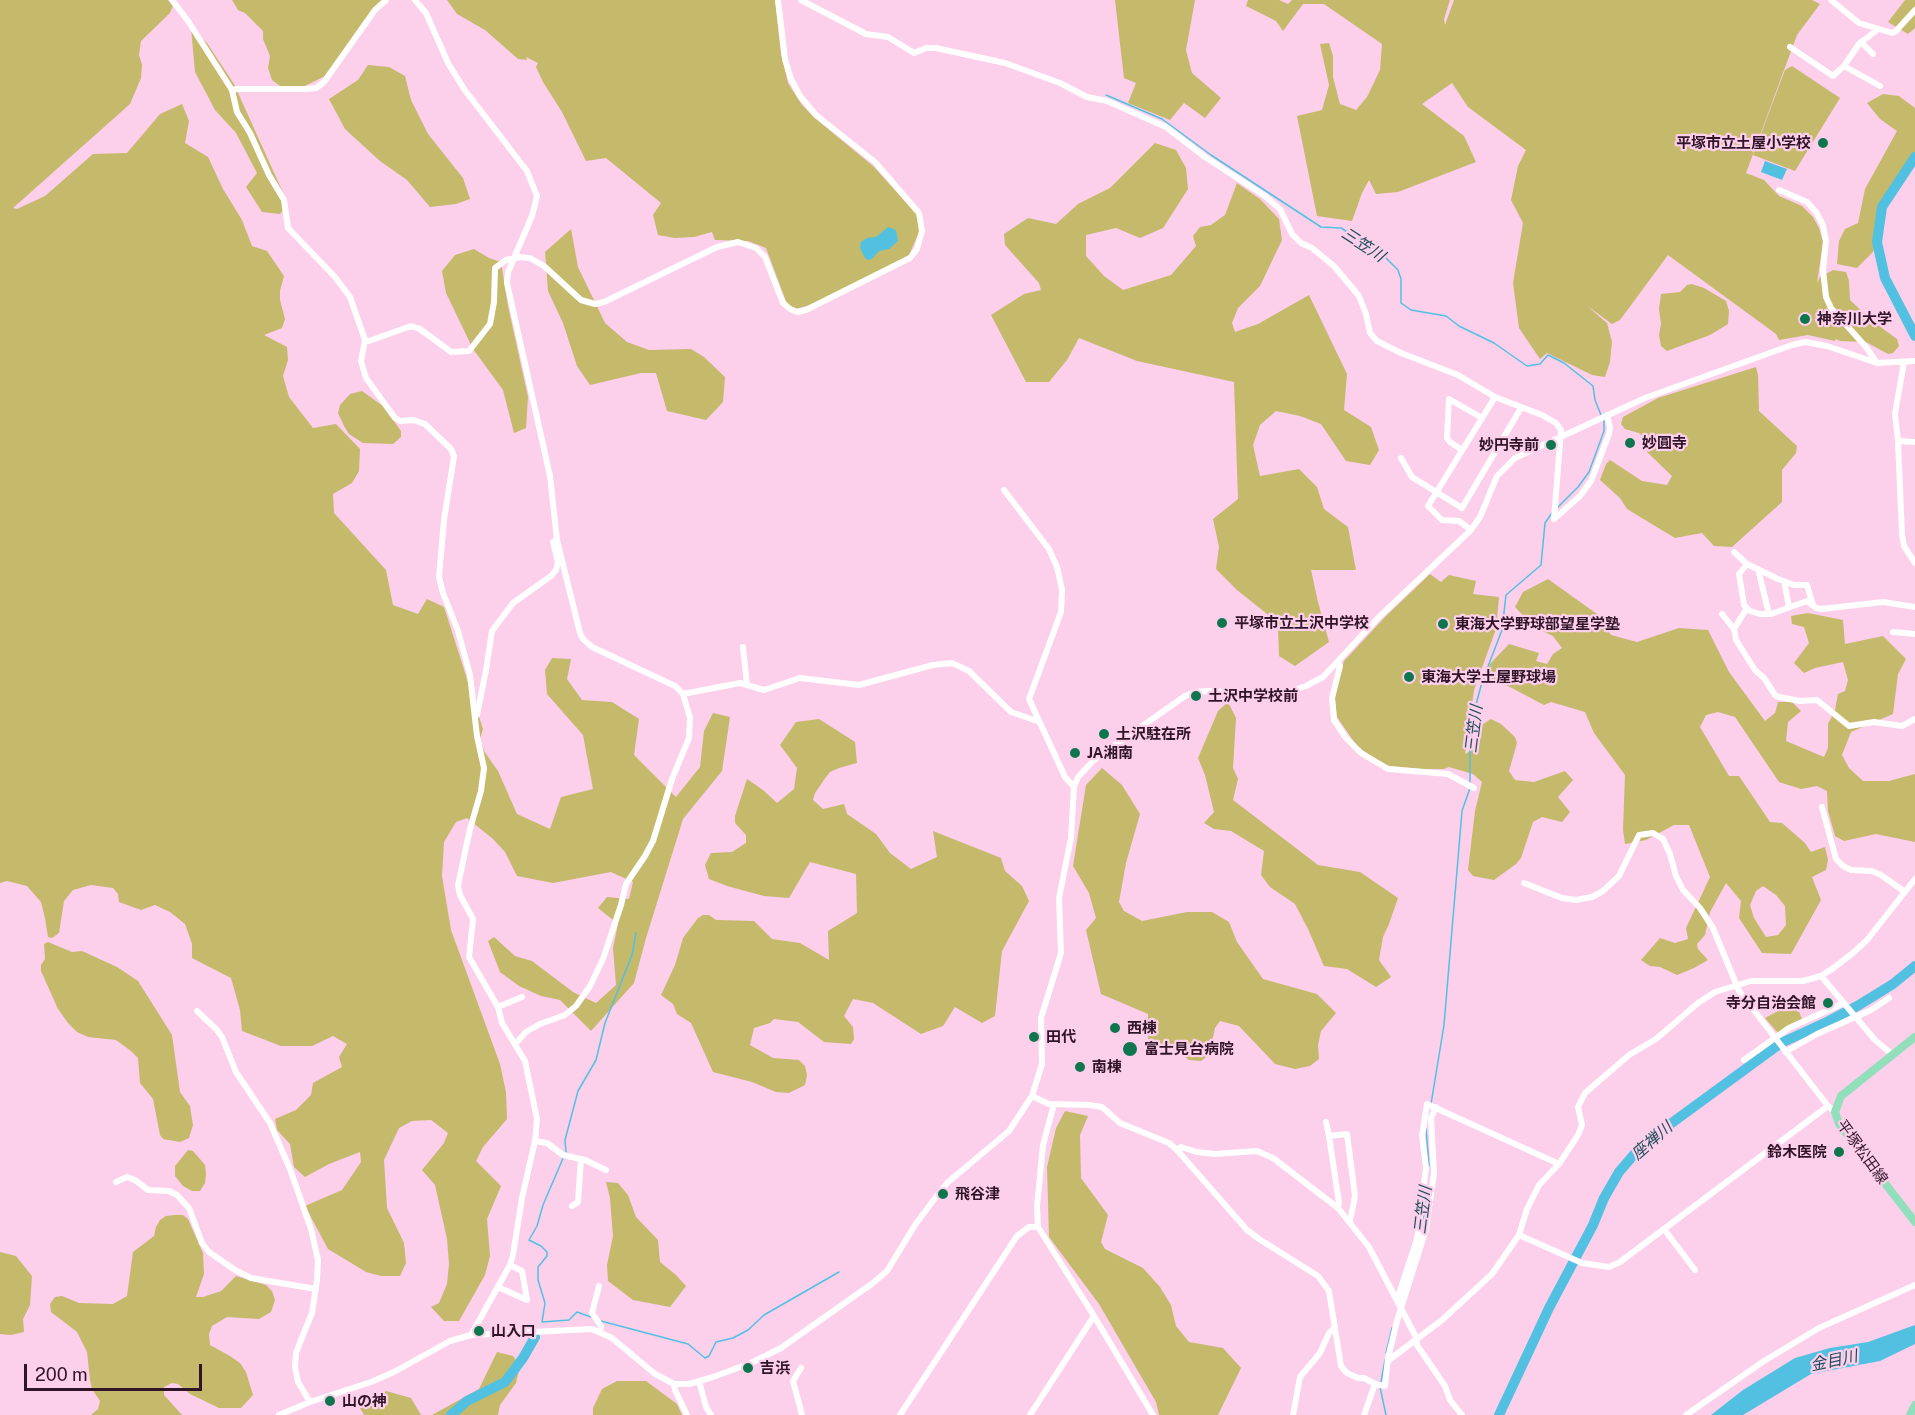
<!DOCTYPE html>
<meta charset="utf-8">
<style>
body{margin:0}
#map{position:relative;width:1915px;height:1415px;overflow:hidden;background:#fccfeb;font-family:"Public Sans",sans-serif}
canvas{display:block}
.scale{position:absolute;left:24px;top:1364px;width:178px;height:27px;box-sizing:border-box;border:3px solid #301528;border-top:0;padding-left:8px;font-size:18px;line-height:21px;white-space:nowrap;color:#301528;-webkit-text-stroke:4px #fccfeb;paint-order:stroke}
</style>
<div id="map">
<canvas width="1915" height="1415"></canvas>
<div class="scale">200 m</div>
</div>
<script>
const g = document.querySelector('canvas').getContext('2d');
g.lineJoin = 'round';
function fillPath(path, color) {
  g.fillStyle = color;
  g.fill(path, 'evenodd');
}
function poly(rows) {
  const path = new Path2D();
  for (const r of rows) {
    path.moveTo(r[0], r[1]);
    for (let i = 2; i < r.length; i += 2) path.lineTo(r[i], r[i + 1]);
  }
  return path;
}
function trace(path, color, width, dash) {
  g.strokeStyle = color;
  g.lineWidth = width;
  g.lineCap = dash ? 'butt' : 'round';
  g.setLineDash(dash || []);
  g.stroke(path);
}
function drawText(font, color, halo, rows, align = 'center') {
  g.font = font + ' "Public Sans","Noto Sans JP",sans-serif';
  g.lineWidth = 4.5;
  g.setLineDash([]);
  g.textBaseline = 'middle';
  g.strokeStyle = halo;
  g.fillStyle = color;
  for (const [text, x, y, turn = 0] of rows) {
    g.save();
    g.translate(x, y);
    g.rotate((+turn || 0) * Math.PI / 180);
    g.textAlign = isNaN(turn) ? turn : align;
    if (halo) g.strokeText(text, 0, 0);
    g.fillText(text, 0, 0);
    g.restore();
  }
}
const green = poly([
 [0,0,168,0,173,6,170,13,141,41,139,55,142,65,141,78,130,104,13,208,17,209,45,196,93,154,127,153,160,114,182,104,189,121,185,143,208,157,223,189,242,220,252,246,267,251,284,276,280,291,280,300,285,319,282,328,264,335,287,347,288,360,283,376,289,397,313,428,336,424,360,449,359,471,352,483,333,494,334,513,386,570,393,605,418,614,427,599,444,607,483,729,480,739,484,751,498,771,517,814,550,829,561,797,593,789,583,735,547,694,545,670,552,658,571,659,567,679,582,700,612,702,639,719,634,755,676,797,700,767,704,731,713,713,730,717,722,771,683,819,646,938,634,983,591,1031,560,1000,541,996,519,986,500,972,488,941,494,937,515,956,532,961,573,992,596,1003,616,985,613,948,618,924,598,908,607,897,629,899,633,882,611,872,553,883,517,876,505,852,493,839,467,818,456,822,444,842,442,876,451,930,500,1064,506,1092,507,1119,483,1147,476,1161,501,1186,487,1219,490,1256,485,1275,459,1321,444,1321,431,1307,439,1303,447,1284,449,1264,447,1239,435,1185,422,1170,444,1143,448,1133,431,1120,412,1121,399,1128,384,1160,387,1208,404,1243,406,1263,400,1276,381,1276,366,1272,328,1249,305,1206,342,1190,361,1162,360,1152,329,1164,305,1177,294,1167,290,1144,277,1130,275,1119,296,1110,311,1095,313,1083,342,1067,339,1057,347,1044,333,1036,312,1046,281,1046,242,1031,240,1010,231,978,192,958,192,944,185,924,170,912,155,905,141,910,119,902,118,894,113,888,91,885,73,890,64,901,59,933,52,938,48,937,45,918,41,902,27,886,7,881,0,883],
 [232,0,382,0,329,74,301,88,290,88,280,86,272,80,268,68,270,56,263,39,263,31,245,13,238,10],
 [447,0,775,0,781,54,788,83,802,105,816,119,873,166,917,214,920,230,909,255,888,268,813,304,796,309,787,304,766,248,748,241,715,240,712,232,694,237,675,238,658,235,653,215,661,203,606,158,586,161,562,112,543,82,536,67,538,63,526,57,527,60,518,59,485,30,457,14],
 [1115,0,1195,0,1186,50,1192,73,1221,98,1205,118,1184,103,1170,120,1128,103,1136,83,1124,78],
 [1248,0,1279,0,1288,4,1292,0,1450,0,1444,19,1445,25,1454,0,1812,0,1820,4,1797,35,1746,173,1764,180,1779,196,1802,206,1813,217,1819,228,1823,242,1817,283,1820,277,1833,270,1846,272,1849,281,1850,300,1871,320,1897,339,1899,346,1893,353,1888,354,1866,342,1840,341,1836,339,1835,341,1808,335,1779,340,1776,334,1668,255,1620,320,1612,324,1586,305,1607,323,1612,342,1610,362,1605,377,1592,375,1547,353,1540,359,1519,328,1513,283,1523,223,1511,200,1518,166,1526,150,1468,107,1452,83,1422,104,1464,136,1476,162,1398,192,1376,194,1369,180,1362,193,1352,221,1317,216,1297,116,1322,110,1329,85,1320,44,1329,43,1333,56,1333,77,1340,104,1356,110,1367,97,1380,70,1382,44,1324,4,1303,4,1283,31,1276,21,1246,6],
 [1905,0,1915,0,1915,28,1908,34,1888,22],
 [191,28,207,43,234,84,285,197,285,208,280,214,262,212,246,187,257,173,236,133,215,110,195,72],
 [368,65,389,67,405,76,411,100,428,134,463,178,470,199,456,204,430,207,407,180,380,161,345,129,329,99,358,80],
 [1792,66,1840,98,1795,171,1753,155,1785,70],
 [1883,94,1899,96,1915,108,1915,158,1888,202,1873,252,1857,268,1837,264,1839,241,1845,229,1858,223,1865,189,1897,131,1880,119,1867,103],
 [1155,143,1176,150,1186,168,1188,189,1163,228,1140,238,1116,228,1086,235,1086,256,1104,276,1123,290,1171,275,1196,246,1193,236,1200,227,1211,225,1225,215,1237,183,1260,199,1279,219,1282,240,1260,286,1238,308,1232,323,1235,332,1258,324,1309,295,1347,374,1344,410,1371,427,1379,450,1370,465,1346,461,1321,424,1300,416,1276,411,1260,425,1253,445,1260,476,1299,469,1317,487,1324,509,1348,527,1356,570,1311,570,1318,602,1329,642,1295,666,1279,656,1278,627,1267,614,1237,590,1216,569,1219,547,1213,519,1238,499,1234,382,1137,361,1079,338,1067,360,1049,382,1026,382,991,315,1024,294,1041,290,1039,283,1005,245,1004,234,1028,218,1056,224,1078,204,1110,188],
 [571,229,578,267,605,323,627,342,649,350,691,349,704,357,725,377,723,402,706,420,667,411,656,373,641,373,590,385,577,366,563,323,548,291,545,252],
 [474,249,489,258,501,262,508,306,528,397,526,428,514,433,503,390,473,349,446,293,442,271,455,255],
 [1692,284,1704,288,1726,301,1729,311,1728,324,1710,335,1667,351,1661,346,1659,335,1661,324,1659,309,1661,294,1680,292,1687,285],
 [1756,367,1758,375,1759,411,1797,446,1796,453,1782,470,1782,502,1732,547,1714,546,1702,533,1675,538,1627,509,1620,498,1600,480,1606,464,1610,460,1642,481,1667,485,1672,476,1647,452,1650,443,1639,433,1625,429,1621,424,1623,417,1658,398],
 [362,391,383,406,401,431,401,437,393,444,363,443,349,434,344,426,338,413,340,405,350,394],
 [1430,574,1441,582,1449,575,1476,581,1473,594,1499,597,1496,629,1474,690,1465,754,1474,749,1483,724,1491,719,1501,724,1515,737,1517,743,1509,771,1515,780,1534,782,1565,771,1573,780,1558,797,1570,812,1562,822,1542,817,1533,822,1521,858,1516,864,1494,880,1473,876,1468,870,1475,811,1482,782,1473,774,1449,767,1444,769,1421,769,1390,766,1380,763,1357,746,1337,717,1335,698,1337,684,1344,661,1386,616],
 [1548,579,1597,614,1611,635,1637,642,1679,628,1708,630,1729,672,1765,721,1775,713,1778,702,1792,702,1801,711,1788,722,1786,741,1824,757,1828,748,1828,724,1835,710,1838,694,1845,691,1848,680,1843,662,1815,668,1804,673,1794,663,1809,643,1804,627,1792,624,1791,616,1808,613,1843,620,1845,644,1883,636,1906,659,1898,674,1893,714,1851,732,1842,755,1849,768,1863,781,1889,781,1915,774,1915,842,1876,834,1844,841,1835,836,1828,811,1827,791,1817,786,1801,789,1779,782,1735,717,1718,712,1706,715,1700,727,1729,776,1739,776,1770,822,1782,823,1805,843,1811,852,1825,847,1828,860,1826,870,1812,877,1821,900,1791,954,1762,953,1739,918,1741,901,1726,883,1710,912,1705,935,1697,944,1698,949,1708,960,1694,968,1677,975,1660,967,1650,966,1641,960,1660,938,1675,943,1688,939,1686,928,1710,877,1689,825,1674,825,1646,840,1625,844,1623,830,1625,775,1594,733,1585,712,1551,702,1544,705,1508,686,1483,679,1490,664,1509,644,1539,653,1536,661,1547,664,1553,654,1562,648,1553,636,1534,627,1515,607,1523,592],
 [1763,886,1776,895,1785,906,1786,925,1778,935,1766,937,1754,918,1750,905,1756,891],
 [1228,702,1236,718,1233,768,1238,779,1233,800,1318,865,1360,872,1398,898,1389,924,1383,937,1379,960,1391,977,1376,987,1347,969,1324,966,1308,929,1295,904,1270,887,1261,875,1264,851,1231,831,1214,829,1204,823,1214,812,1205,775,1198,758,1218,711],
 [819,719,855,742,857,763,839,768,830,772,826,777,815,793,813,800,823,809,844,804,847,814,876,834,890,853,911,869,937,857,933,831,1001,858,1005,871,1022,886,1029,901,1002,951,995,1016,982,1023,955,1007,943,1026,921,1034,873,1003,853,999,844,1016,853,1027,854,1039,851,1044,824,1042,798,1022,774,1019,770,1023,754,1028,750,1045,773,1058,799,1060,805,1066,807,1075,805,1085,789,1093,776,1092,752,1082,713,1072,691,1023,677,1014,673,1004,661,995,675,965,683,938,698,918,703,915,709,915,716,920,754,921,772,939,800,943,829,960,828,931,857,913,856,874,810,862,789,898,764,896,727,886,709,879,705,865,711,853,732,852,746,843,746,835,735,823,735,816,747,779,763,790,777,803,794,789,797,768,780,745,796,722],
 [1102,768,1122,785,1140,814,1126,863,1119,902,1124,911,1142,921,1187,912,1212,912,1229,922,1237,942,1263,979,1317,994,1336,1013,1321,1031,1318,1045,1319,1059,1310,1066,1295,1069,1275,1064,1239,1026,1220,1021,1215,1028,1209,1055,1201,1061,1189,1060,1178,1052,1148,1039,1148,1014,1101,994,1086,930,1096,918,1089,893,1073,866,1086,785],
 [48,942,72,952,82,951,117,967,138,981,172,1035,180,1092,190,1106,193,1125,189,1138,180,1142,163,1139,160,1135,153,1099,140,1083,138,1058,131,1051,116,1040,88,1037,77,1032,68,1023,58,1009,41,971,41,965,45,959,44,944],
 [1797,1007,1802,1019,1778,1033,1765,1018,1780,1010],
 [1065,1111,1088,1116,1080,1135,1081,1178,1108,1215,1101,1242,1105,1249,1143,1268,1160,1287,1171,1305,1176,1326,1189,1342,1223,1348,1241,1368,1218,1415,1159,1415,1156,1402,1099,1304,1049,1237,1047,1167,1056,1128],
 [188,1150,193,1151,205,1165,206,1174,205,1183,200,1191,192,1191,183,1186,175,1176,175,1166],
 [606,1182,618,1183,628,1195,636,1217,658,1240,660,1262,676,1275,686,1286,670,1307,633,1300,608,1281,607,1265,613,1236,610,1198],
 [174,1215,183,1215,188,1219,203,1253,204,1274,196,1297,203,1297,221,1291,236,1276,266,1285,272,1291,275,1300,271,1312,259,1319,227,1317,212,1326,209,1334,210,1345,230,1356,240,1363,246,1372,253,1395,241,1408,219,1408,190,1394,178,1384,172,1383,164,1387,164,1395,182,1415,91,1415,98,1409,100,1401,92,1389,90,1380,87,1352,77,1332,51,1312,50,1304,55,1297,62,1296,79,1303,113,1304,127,1296,133,1252,154,1236,156,1227,160,1220,166,1216],
 [0,1252,16,1256,32,1276,30,1305,23,1319,24,1332,11,1335,0,1334],
 [497,1352,513,1356,520,1366,516,1383,500,1405,498,1415,432,1415,479,1389],
 [617,1381,646,1381,677,1404,682,1415,593,1415,593,1408,602,1389],
 [386,1391,411,1398,421,1415,364,1415,360,1408]
]);
const water = poly([
 [1765,161,1787,169,1782,180,1761,172],
 [888,227,896,230,898,241,889,249,879,251,872,259,868,260,865,258,860,248,861,242,867,238,876,237],
 [1915,1325,1915,1344,1880,1361,1811,1374,1743,1415,1711,1415,1743,1390,1795,1358,1830,1348,1868,1342]
]);
const stream = poly([
 [1106,95,1162,119,1211,155,1321,227,1341,228,1382,254,1398,270,1401,279,1401,303,1411,310,1446,316,1459,326,1494,343,1527,366,1540,364,1548,355,1564,363,1593,386,1595,400,1601,415],
 [1558,507,1578,487,1589,472,1604,431,1604,419],
 [1470,783,1470,742,1473,716,1482,682,1502,630,1506,595,1541,565,1545,523,1552,513],
 [1431,1104,1444,1025,1462,811,1470,788],
 [1426,1129,1429,1166],
 [566,1152,565,1140,578,1091,596,1060,605,1023,632,955,636,933],
 [564,1156,543,1205,537,1226,529,1240,541,1246,547,1252,547,1256,538,1267,538,1280,545,1303,542,1322,569,1320,577,1312,591,1317],
 [1423,1229,1426,1189],
 [601,1321,688,1344,705,1358,709,1356,716,1342,733,1338,748,1330,764,1315,839,1272],
 [1386,1353,1392,1328],
 [1381,1382,1385,1360],
 [1380,1387,1386,1415]
]);
const river = poly([
 [1915,157,1882,207,1877,242,1885,278,1915,336],
 [451,1415,467,1401,505,1382,523,1358,535,1337],
 [1499,1415,1549,1308,1593,1225,1604,1198,1619,1172,1643,1144,1781,1043,1829,1021,1859,1005,1893,984,1915,966]
]);
const minor = poly([
 [172,0,188,21,232,90,237,112,250,133,269,175,284,200,288,228,335,277,350,297,365,340,361,361,366,378,395,418,400,421,413,420,425,424,451,449,454,456,444,520,439,577,443,593,458,631,470,675,477,736,484,768,481,791,470,829,458,885,460,895,473,919,469,957,498,1007,502,1023,525,1061,537,1119,535,1141,522,1198,513,1255,510,1265,471,1335],
 [415,0,426,13,448,63,464,89,527,171,537,196,532,216,508,272,507,283,550,476,557,540,580,633,583,639,592,647,675,686,683,694,690,718,689,738,672,779,653,841,645,856,626,884,621,905,603,959,590,986,576,1006,565,1015,540,1024,526,1032,516,1043],
 [801,0,866,34,888,37,914,53,926,48,936,48,1005,63,1060,83,1087,97,1107,101,1166,127,1205,157,1265,196,1280,209,1292,234,1301,243,1312,248,1334,266,1359,296,1366,314,1370,333,1377,341,1401,353,1458,375,1495,397,1542,415,1556,423,1561,430,1554,519],
 [1831,0,1859,23,1892,33,1896,31,1915,10],
 [1861,42,1873,54],
 [1790,47,1833,76,1844,66,1859,44,1877,30],
 [1844,66,1880,86],
 [232,90,237,89,305,89,316,88,324,82,375,10,386,0],
 [1779,190,1807,202,1816,212,1823,225,1826,241,1823,270,1826,297,1831,308,1866,347,1877,363],
 [365,340,369,341,411,326,420,329,451,352,469,351,490,324,494,302,495,268,506,260,519,257,530,258,544,266,581,300,595,304,604,302,717,247,738,242,756,248,765,257,783,303,790,309,797,312,806,310,910,258,917,249,922,231,919,213,875,162,816,115,800,96,791,79,785,59,778,0],
 [1904,362,1895,414,1898,441,1902,535,1904,546,1915,563],
 [1898,441,1915,442],
 [1462,450,1450,442,1447,438,1449,399,1482,418],
 [1401,458,1412,477,1462,508,1521,408],
 [1004,490,1049,549,1057,567,1062,590,1061,612,1029,699,1065,777,1074,787],
 [1554,519,1580,496,1591,481,1609,434,1610,428,1607,415],
 [1471,530,1459,521,1442,520,1428,506,1495,397],
 [1734,552,1747,564,1778,579,1794,585,1807,585,1813,605],
 [1747,564,1739,574,1744,605,1750,611,1760,614,1771,614,1807,601,1816,608,1822,609,1883,602,1915,607],
 [1758,569,1769,614],
 [1784,581,1789,607],
 [1722,614,1734,629,1736,640,1755,670,1764,678,1775,695,1779,697,1800,701,1817,700,1849,726,1874,722,1902,726,1915,719],
 [1734,629,1747,608],
 [1893,632,1915,634],
 [743,647,747,685],
 [1338,663,1340,666,1332,698,1334,720,1346,738,1361,753,1388,769,1448,774,1474,788],
 [683,694,740,683,764,690,800,678,859,685,933,665,952,663,969,671,1011,712,1037,721],
 [477,715,486,670,492,631,513,603,551,576,556,570,558,562,553,542,557,540],
 [1822,807,1836,859,1843,866,1851,870,1872,871,1881,875,1905,892],
 [1524,883,1562,898,1576,900,1592,897,1603,891,1619,876,1639,835,1653,833,1663,839,1670,854,1676,876,1683,890,1700,908,1713,928,1739,991,1828,1106,1835,1112],
 [1821,976,1875,1040,1893,1055],
 [498,1007,522,997],
 [197,1011,216,1029,222,1037,236,1072,270,1123,290,1169,311,1229,318,1260,317,1280,312,1313,301,1340,296,1353,295,1367,298,1382,310,1402],
 [1785,1052,1817,1034,1871,1010,1889,998],
 [1744,1060,1789,1028,1844,1003],
 [1032,1096,1049,1104,1089,1105,1102,1107,1120,1123,1169,1143,1177,1150,1247,1230,1259,1239,1318,1276,1329,1291,1341,1366,1347,1373,1358,1378,1364,1378,1375,1384,1385,1386,1388,1358,1397,1321,1426,1229,1434,1173,1431,1118,1436,1107],
 [1054,1104,1043,1145,1037,1206,1038,1227,1094,1316,1153,1415],
 [1326,1122,1329,1136],
 [535,1141,547,1143,563,1155,585,1160,606,1170],
 [1177,1150,1181,1147,1197,1152,1215,1154,1257,1151,1273,1158,1338,1208,1369,1247,1417,1339,1417,1345,1445,1386,1450,1400,1462,1415],
 [116,1182,127,1177,135,1180,148,1190,169,1191,177,1195,189,1208,202,1243,209,1252,235,1270,251,1278,316,1289],
 [572,1206,578,1202,581,1159],
 [1338,1208,1339,1203,1329,1136,1347,1134,1355,1196,1350,1221],
 [1664,1229,1695,1270],
 [1519,1235,1582,1263,1609,1267,1620,1262,1828,1106],
 [599,1286,592,1313,601,1326,600,1331],
 [498,1287,527,1300,522,1271,510,1265],
 [1397,1300,1417,1239,1426,1168,1422,1136,1427,1104,1559,1164],
 [1389,1360,1442,1320,1492,1274,1519,1235,1527,1209,1539,1185,1559,1164,1578,1135,1582,1125,1578,1107,1585,1093,1629,1055,1656,1039,1698,1003,1715,992,1751,981,1803,981,1821,976,1832,969,1853,953,1867,940,1915,879],
 [801,1368,793,1381,802,1415],
 [699,1381,706,1407,711,1415],
 [674,1384,675,1390,687,1415],
 [279,1415,310,1402,371,1382,394,1372,450,1341,471,1335,592,1329,612,1338,655,1374,674,1384,689,1384,713,1377,751,1363,781,1348,873,1283,887,1271,915,1225,935,1198,947,1183,1009,1131,1032,1096,1042,1064,1041,1018,1061,953,1059,898,1071,838,1074,787,1078,777,1094,760,1185,696,1195,692,1208,691,1280,695,1306,686,1323,677,1379,617,1471,530,1480,517,1497,476,1515,458,1645,398,1792,345,1805,342,1827,346,1877,363,1915,361],
 [900,1415,1017,1236,1029,1227,1038,1227],
 [1030,1415,1094,1316],
 [1293,1415,1300,1377,1320,1353,1329,1333,1334,1328],
 [1364,1415,1375,1384],
 [1686,1415,1764,1361,1819,1328,1915,1285]
]);
const major = poly([
 [1915,1037,1841,1096,1835,1112,1839,1124,1915,1222],
 [1910,1415,1915,1405]
]);
const markers = [
 [1823,143,6,"#0f754e"],
 [1805,319,6,"#0f754e"],
 [1630,443,6,"#0f754e"],
 [1551,445,6,"#0f754e"],
 [1222,623,6,"#0f754e"],
 [1443,624,6,"#0f754e"],
 [1409,677,6,"#0f754e"],
 [1196,696,6,"#0f754e"],
 [1104,734,6,"#0f754e"],
 [1075,753,6,"#0f754e"],
 [1828,1003,6,"#0f754e"],
 [1115,1028,6,"#0f754e"],
 [1034,1037,6,"#0f754e"],
 [1130,1049,8,"#0f754e"],
 [1080,1067,6,"#0f754e"],
 [1839,1152,6,"#0f754e"],
 [943,1194,6,"#0f754e"],
 [479,1331,6,"#0f754e"],
 [748,1368,6,"#0f754e"],
 [330,1401,6,"#0f754e"]
];
const poiNames = [
 ["平塚市立土屋小学校",1811,143,"right"],
 ["神奈川大学",1817,319],
 ["妙圓寺",1642,443],
 ["妙円寺前",1539,445,"right"],
 ["平塚市立土沢中学校",1234,623],
 ["東海大学野球部望星学塾",1455,624],
 ["東海大学土屋野球場",1421,677],
 ["土沢中学校前",1208,696],
 ["土沢駐在所",1116,734],
 ["JA湘南",1087,753],
 ["寺分自治会館",1816,1003,"right"],
 ["西棟",1127,1028],
 ["田代",1046,1037],
 ["富士見台病院",1144,1049],
 ["南棟",1092,1067],
 ["鈴木医院",1827,1152,"right"],
 ["飛谷津",955,1194],
 ["山入口",491,1331],
 ["吉浜",760,1368],
 ["山の神",342,1401]
];
const streetNames = [
 ["平塚松田線",1862,1152,54]
];
const waterNames = [
 ["三笠川",1363,245,33],
 ["三笠川",1474,729,-83],
 ["座禅川",1652,1141,-41],
 ["三笠川",1423,1210,-83],
 ["金目川",1834,1361,-12]
];
fillPath(green, '#c5b96c');
fillPath(water, '#52c1e1');
trace(stream, '#52c1e1', 1.5);
trace(river, '#52c1e1', 10);
trace(minor, '#fff', 6);
trace(major, '#92dfbc', 8);
for (const [x, y, r, color] of markers) {
  const dot = new Path2D();
  dot.arc(x, y, r, 0, 2 * Math.PI);
  g.fillStyle = color;
  g.fill(dot);
  trace(dot, '#fccfeb', 2);
}
drawText('bold 15px', '#301528', '#fccfeb', poiNames, 'left');
drawText('15px', '#301528', '#fccfeb', streetNames);
drawText('italic 16px', '#1d4d5a', '#fccfeb', waterNames);
</script>
